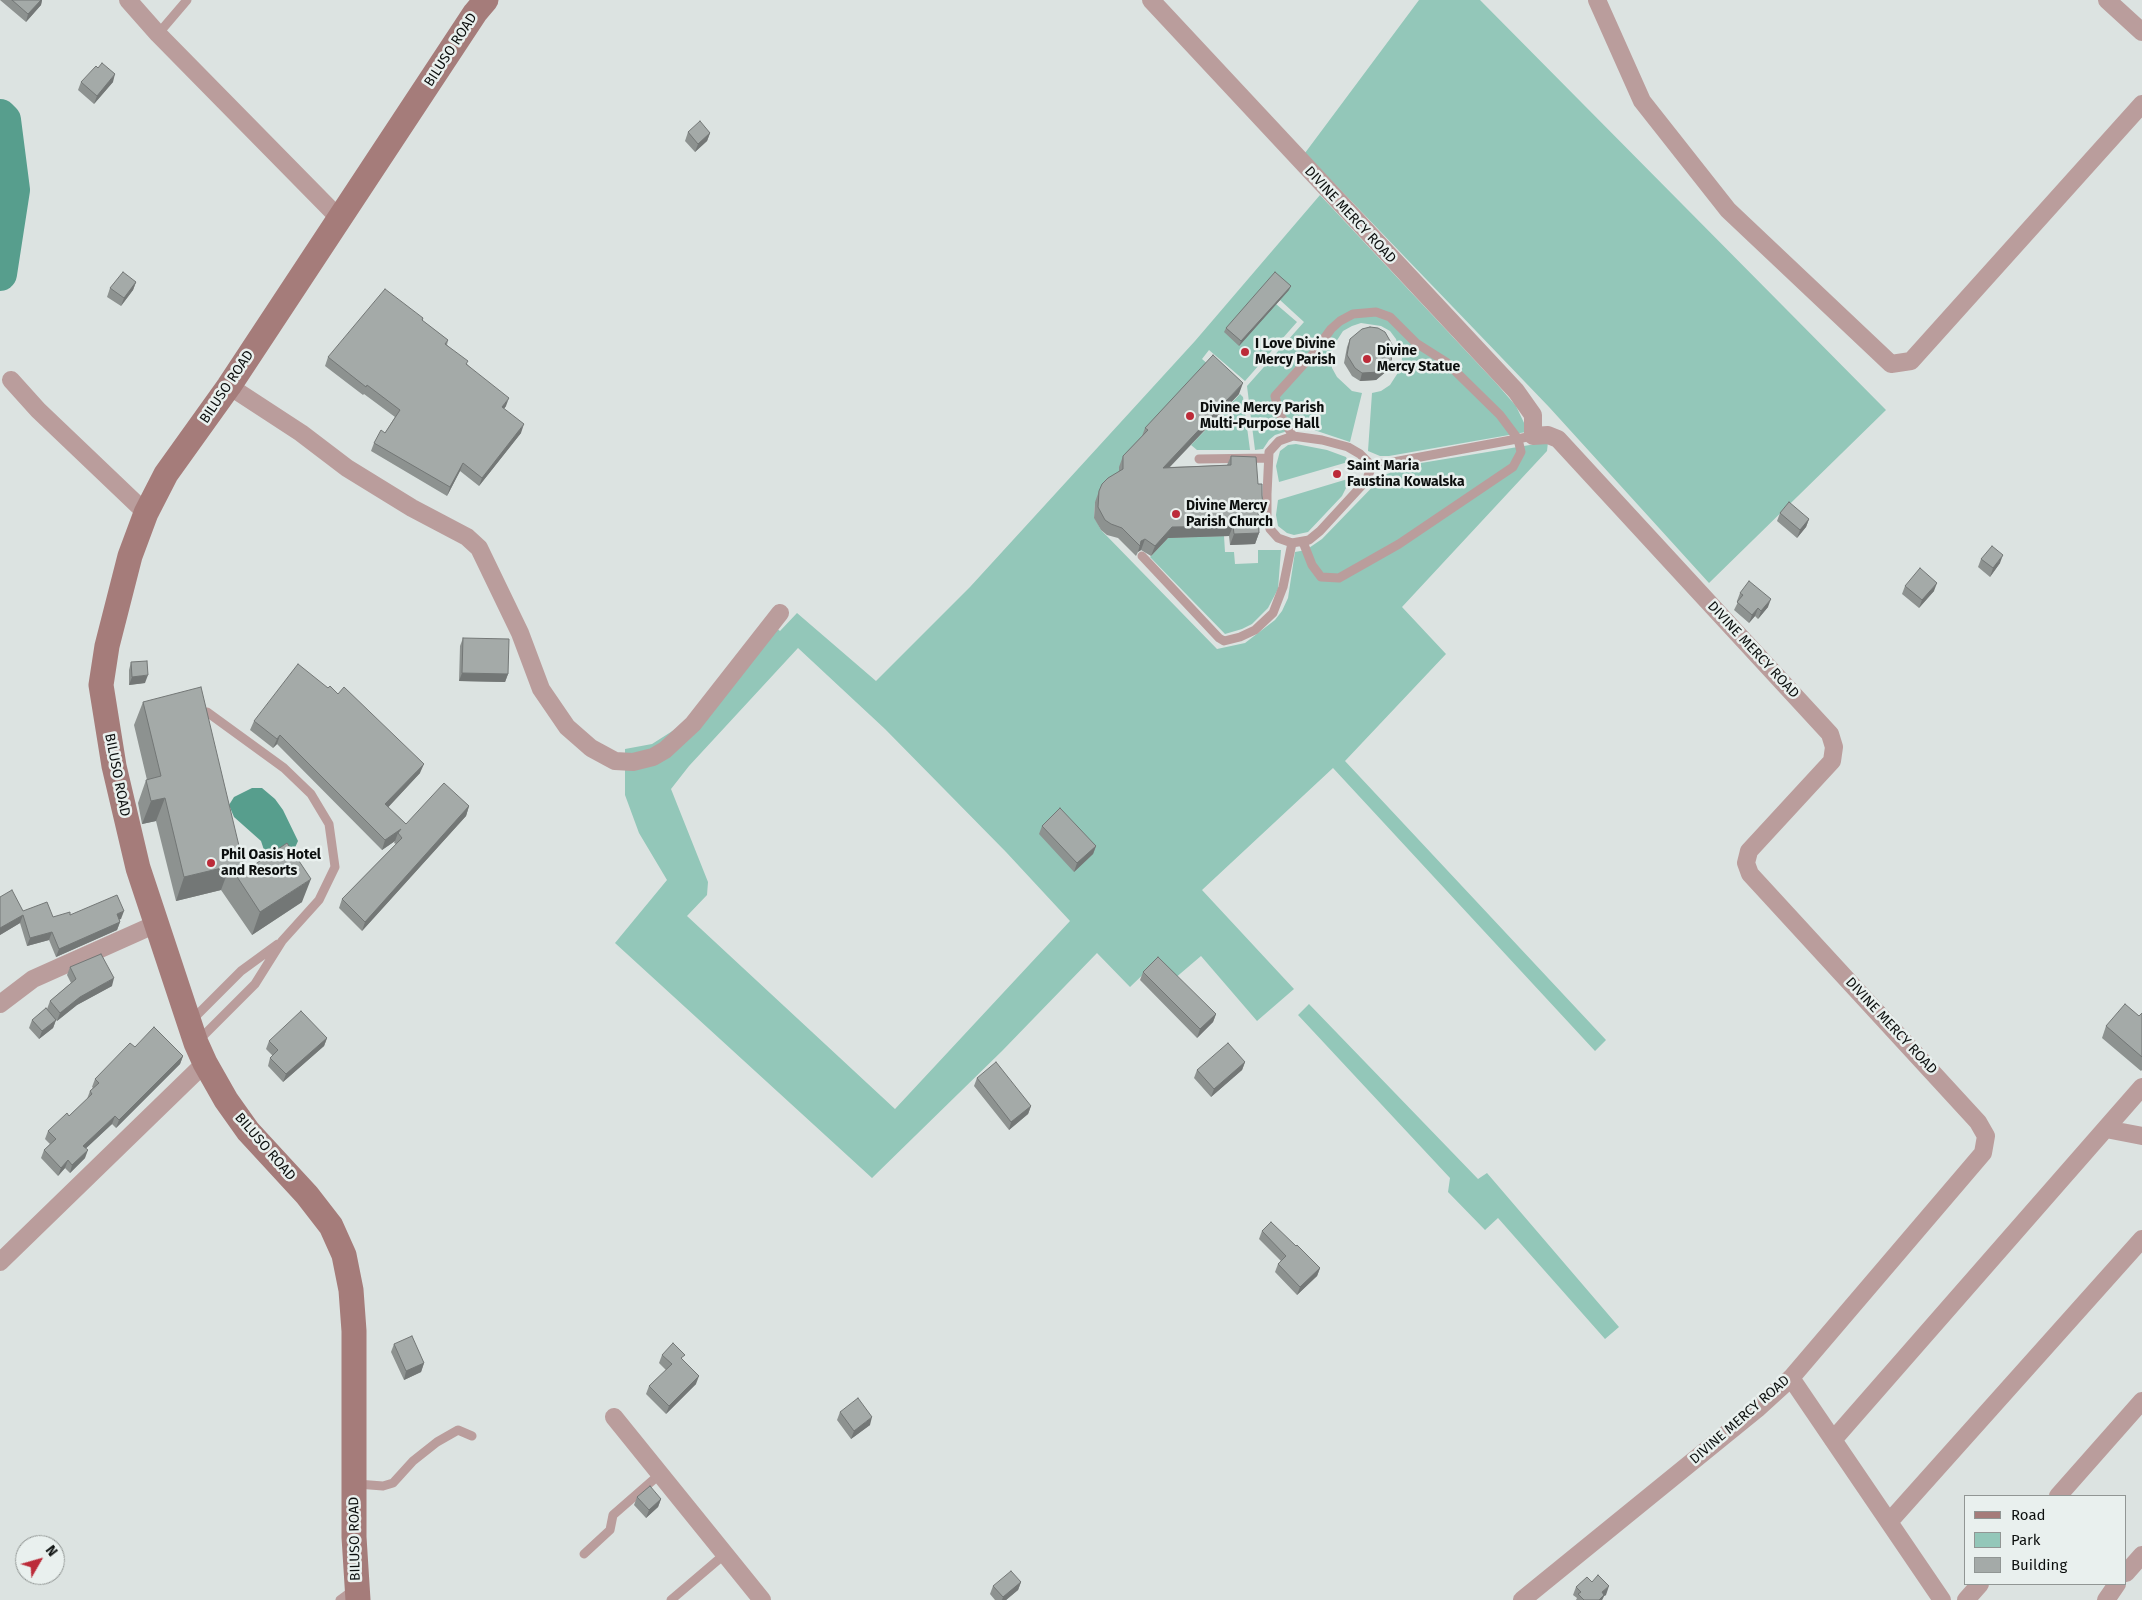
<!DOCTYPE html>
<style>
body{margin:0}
#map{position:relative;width:2142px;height:1600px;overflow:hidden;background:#dce3e1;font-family:"Fira Sans",sans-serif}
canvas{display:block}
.legend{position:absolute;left:1964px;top:1495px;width:162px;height:90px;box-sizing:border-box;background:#e9f0ee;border:1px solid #919694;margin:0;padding:6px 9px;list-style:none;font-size:15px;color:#0c0f0e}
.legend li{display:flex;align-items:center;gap:10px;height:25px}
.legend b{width:25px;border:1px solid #919694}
.north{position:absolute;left:15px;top:1535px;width:50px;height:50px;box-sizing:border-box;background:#e9f0ee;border:1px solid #919694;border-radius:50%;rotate:52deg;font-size:14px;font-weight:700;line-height:20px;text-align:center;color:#0c0f0e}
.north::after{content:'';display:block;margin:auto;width:18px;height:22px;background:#bc2b39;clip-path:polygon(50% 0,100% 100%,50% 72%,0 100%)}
</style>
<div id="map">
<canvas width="2142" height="1600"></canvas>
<ul class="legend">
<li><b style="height:6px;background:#a57c7a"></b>Road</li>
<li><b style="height:14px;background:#93c7b9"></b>Park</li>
<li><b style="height:14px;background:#a4aaa8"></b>Building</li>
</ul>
<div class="north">N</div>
</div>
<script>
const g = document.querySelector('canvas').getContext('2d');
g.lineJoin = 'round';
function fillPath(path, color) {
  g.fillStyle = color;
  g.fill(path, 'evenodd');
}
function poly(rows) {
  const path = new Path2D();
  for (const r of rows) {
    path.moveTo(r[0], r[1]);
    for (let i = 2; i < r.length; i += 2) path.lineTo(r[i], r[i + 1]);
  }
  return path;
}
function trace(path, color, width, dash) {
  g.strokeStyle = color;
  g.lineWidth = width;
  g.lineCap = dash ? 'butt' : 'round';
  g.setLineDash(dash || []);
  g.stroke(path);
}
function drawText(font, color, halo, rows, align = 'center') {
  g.font = font + ' "Fira Sans",sans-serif';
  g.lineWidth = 5;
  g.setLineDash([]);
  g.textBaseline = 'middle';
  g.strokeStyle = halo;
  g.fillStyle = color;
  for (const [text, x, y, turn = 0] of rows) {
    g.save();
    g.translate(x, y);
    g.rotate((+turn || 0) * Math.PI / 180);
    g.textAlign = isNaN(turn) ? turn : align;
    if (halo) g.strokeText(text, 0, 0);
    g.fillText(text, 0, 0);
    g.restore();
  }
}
const green = poly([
 [1419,0,1480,0,1886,410,1709,583,1549,407,1305,153],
 [1320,195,1496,383,1516,406,1526,427,1526,432,1389,456,1380,456,1368,451,1372,393,1381,391,1390,385,1401,368,1402,358,1396,339,1390,331,1381,326,1361,323,1352,326,1343,331,1332,348,1331,358,1332,368,1337,377,1352,391,1362,393,1350,442,1314,430,1297,428,1275,435,1269,440,1263,449,1255,450,1247,386,1304,322,1280,300,1276,304,1297,322,1245,381,1209,350,1202,359,1209,365,1120,482,1095,502,1094,517,1101,530,1217,649,1245,643,1275,620,1282,611,1288,598,1295,552,1306,550,1322,539,1384,475,1415,464,1548,442,1547,451,1402,607,1446,654,1345,761,1606,1040,1595,1051,1333,768,1202,890,1294,989,1257,1021,1201,956,1174,979,1157,961,1130,987,1097,953,1002,1051,872,1178,615,943,667,880,639,833,625,795,625,749,652,744,685,723,766,620,780,631,797,613,876,681,970,587,1195,341],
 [798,648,885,729,1006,852,1070,921,895,1109,687,916,707,895,708,882,671,789,689,766],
 [1240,394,1243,397,1250,450,1197,450,1191,445],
 [1296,444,1327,450,1346,457,1348,462,1279,482,1276,466,1280,451,1288,445],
 [1351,478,1342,496,1308,532,1294,535,1287,533,1278,526,1276,515,1278,500],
 [1224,536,1225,552,1234,552,1235,564,1258,563,1258,550,1281,550,1278,589,1268,608,1252,624,1242,629,1225,634,1150,557,1168,538],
 [1309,1004,1478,1179,1487,1173,1619,1327,1605,1339,1498,1218,1485,1230,1448,1192,1450,1178,1298,1015]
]);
const water = poly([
 [252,788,262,788,275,799,283,810,298,841,293,852,271,859,265,853,261,841,234,817,229,805,234,797]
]);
const river = poly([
 [0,116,4,120,13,190,0,274]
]);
const lane = poly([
 [158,34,187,0],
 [1293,436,1279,413,1275,396,1313,354,1331,329,1340,321,1353,314,1376,312,1390,317,1416,343,1446,362,1500,415,1518,439,1521,452,1513,467,1399,544,1339,578,1321,577,1312,565,1303,542],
 [1293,436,1322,440,1348,447,1360,454,1372,466,1366,481,1320,531,1309,540,1292,543,1278,538,1270,529,1267,519,1267,494,1269,452,1279,441,1293,436],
 [1199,459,1268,458],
 [1372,466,1533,436],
 [1142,556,1219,638,1224,641,1240,637,1255,630,1273,613,1283,587,1292,543],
 [191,1021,241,971,278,944],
 [198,1041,255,984,282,941,319,900,335,867,329,824,311,794,284,768,207,712],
 [357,1484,383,1486,393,1483,413,1461,437,1442,458,1430,472,1436],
 [584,1554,610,1530,613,1515,660,1474],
 [340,1600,355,1589],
 [671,1600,725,1554]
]);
const street = poly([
 [128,0,158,34,339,218],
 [1151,0,1516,391,1533,415,1533,436,1548,435,1558,439,1830,734,1834,747,1832,761,1749,851,1746,863,1750,874,1978,1122,1986,1136,1983,1153,1791,1378,1757,1409,1522,1600],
 [1597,0,1642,101,1728,210,1891,364,1911,361,2142,104],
 [2107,0,2142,32],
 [11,380,38,410,146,513],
 [229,386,301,433,347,468,412,508,467,537,479,548,520,633,541,689,567,727,591,748,615,761,633,762,653,757,665,750,693,724,780,613],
 [0,1004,33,979,156,924],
 [2106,1129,2142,1136],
 [0,1262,205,1063],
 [1791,1378,1942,1600],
 [614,1417,762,1600],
 [1833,1440,2142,1087],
 [2058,1496,2142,1401],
 [1889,1522,2142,1239],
 [2126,1573,2142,1555],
 [1966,1600,1980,1584],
 [2106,1600,2117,1584]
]);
const secondary = poly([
 [358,1600,354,1537,354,1331,351,1290,344,1255,331,1226,307,1195,248,1131,226,1100,205,1063,196,1043,138,868,114,766,101,685,107,646,130,556,146,513,166,474,229,386,475,13,486,0]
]);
const wall = poly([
 [0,0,42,0,41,5,26,22],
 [81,82,113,82,94,104,78,90],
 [688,132,710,133,707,141,695,152,685,141],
 [136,282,133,290,121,306,107,297,110,288],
 [1289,290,1239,346,1224,332,1226,328],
 [423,318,423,321,448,340,447,345,467,364,506,406,504,409,521,433,479,486,460,471,447,496,371,451,374,443,385,433,395,417,364,394,363,395,325,366,328,357],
 [1350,339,1388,370,1376,380,1360,381,1352,376,1344,363,1347,347],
 [1239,394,1170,467,1227,465,1231,456,1258,484,1263,506,1258,517,1259,533,1255,544,1230,545,1229,536,1168,538,1151,556,1141,550,1138,552,1136,556,1118,538,1107,535,1101,530,1094,518,1095,502,1099,491,1119,471,1119,467,1123,456,1142,436,1145,428],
 [1780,513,1809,519,1806,527,1797,538,1777,521],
 [1981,559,2000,563,1990,577,1978,567],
 [1905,586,1934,591,1919,608,1902,594],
 [1740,593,1768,607,1758,619,1755,616,1749,623,1734,610,1738,602,1737,601],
 [463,638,508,674,505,682,459,681,460,646],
 [131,662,145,683,129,685,129,670],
 [143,702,245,871,302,902,252,935,221,890,176,901,156,821,142,824,138,803,146,780,147,780,134,725],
 [254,721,420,773,388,807,406,824,469,806,466,816,362,931,339,908,342,899,396,844,394,843,395,841,382,850,277,744,273,748,250,730],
 [1042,826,1096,846,1093,854,1074,872,1039,834],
 [0,897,23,911,53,917,70,915,121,919,119,919,120,922,117,930,56,957,49,940,27,946,20,923,0,935],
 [70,967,112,986,77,1005,57,1021,56,1020,53,1028,39,1039,29,1028,32,1020,47,1009,50,1001,71,983,67,975],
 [1143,972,1216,1014,1213,1022,1197,1038,1140,980],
 [2142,1013,2142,1070,2141,1071,2102,1038,2106,1026,2139,1016],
 [327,1038,324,1046,283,1082,268,1066,270,1058,273,1056,266,1049,269,1041],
 [135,1047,183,1056,180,1064,116,1128,112,1124,86,1148,85,1158,70,1173,65,1168,58,1176,41,1158,44,1150,50,1144,45,1139,48,1131,69,1116,87,1099,90,1091,93,1088,92,1087,95,1079],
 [1245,1062,1242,1070,1211,1097,1194,1078,1197,1070],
 [977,1078,1031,1106,1028,1114,1009,1130,974,1086],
 [1262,1231,1296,1246,1320,1268,1317,1276,1297,1295,1275,1272,1278,1264,1281,1261,1259,1239],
 [394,1344,424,1363,421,1372,404,1380,391,1352],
 [662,1355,683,1360,696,1384,666,1414,646,1394,649,1386,666,1370,659,1363],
 [840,1412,870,1425,851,1439,837,1420],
 [637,1497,661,1499,658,1507,646,1518,634,1505],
 [1021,1582,1018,1590,1006,1600,995,1600,990,1594,993,1586],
 [1576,1587,1606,1595,1604,1596,1602,1600,1576,1600,1577,1598,1573,1595]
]);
const shadedWall = poly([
 [41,0,42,0,41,5,26,22,28,14],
 [115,74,113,82,94,104,97,96],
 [710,133,707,141,695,152,698,144],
 [136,282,133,290,121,306,124,298],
 [1291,286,1289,290,1239,346,1241,341],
 [1391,362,1388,370,1376,380,1360,381,1362,373],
 [1243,383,1239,394,1159,478,1163,468],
 [509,398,506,406,499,415,502,407],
 [524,424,521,433,479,486,482,478],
 [463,463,460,471,447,496,450,487],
 [1263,506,1259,517,1254,517,1258,507],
 [1809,519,1806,527,1797,538,1800,530],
 [1233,526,1229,536,1168,538,1151,556,1155,546,1172,527],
 [1259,533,1255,544,1230,545,1234,534],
 [1145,539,1141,550,1138,552,1141,541],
 [2003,555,2000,563,1990,577,1993,568],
 [1937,583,1934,591,1919,608,1922,600],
 [1771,599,1768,607,1758,619,1761,611],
 [1758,608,1755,616,1749,623,1752,615],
 [462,673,508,674,505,682,459,681],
 [148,675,145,683,129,685,132,677],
 [280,735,277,744,273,748,277,739],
 [424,764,420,773,382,814,385,804],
 [165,798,156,821,142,824,151,801],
 [469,806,466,816,362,931,365,922],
 [401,829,398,833,395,841,382,850,385,840],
 [1096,846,1093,854,1074,872,1077,863],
 [230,866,221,890,176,901,184,877],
 [311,879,302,902,252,935,260,912],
 [124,911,121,919,114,922,117,914],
 [23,915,20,923,0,935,0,928],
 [120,922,117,930,56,957,59,949],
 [52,932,49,940,27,946,30,938],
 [114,978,112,986,77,1005,57,1021,60,1013,80,997],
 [1216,1014,1213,1022,1197,1038,1200,1029],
 [56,1020,53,1028,39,1039,42,1031],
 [327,1038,324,1046,283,1082,286,1074],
 [183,1056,180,1064,116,1128,119,1120],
 [1245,1062,1242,1070,1211,1097,1214,1089],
 [1031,1106,1028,1114,1009,1130,1011,1122],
 [115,1116,112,1124,80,1154,83,1146],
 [88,1150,85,1158,70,1173,72,1165],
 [68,1160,65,1168,58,1176,61,1168],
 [1320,1268,1317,1276,1297,1295,1300,1287],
 [424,1363,421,1372,404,1380,406,1371],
 [699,1376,696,1384,666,1414,669,1406],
 [872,1417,870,1425,851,1439,854,1431],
 [661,1499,658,1507,646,1518,649,1510],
 [1021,1582,1018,1590,1006,1600,1002,1600,1003,1597],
 [1609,1586,1606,1595,1604,1596,1602,1600,1599,1600,1602,1592]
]);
const building = poly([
 [12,0,41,0,28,14,12,0],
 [102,63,115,74,97,96,81,82,96,66,98,68,102,63],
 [700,121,710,133,698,144,688,132,700,121],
 [123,272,136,282,124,298,110,288,123,272],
 [1275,272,1291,286,1241,341,1226,328,1275,272],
 [385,289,423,318,422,320,448,340,445,344,468,361,466,364,509,398,502,407,524,424,482,478,463,463,450,487,374,443,381,430,385,433,400,410,367,385,366,387,328,357,385,289],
 [1370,327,1378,328,1385,332,1393,346,1391,362,1379,372,1362,373,1355,368,1347,355,1350,339,1362,329,1370,327],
 [1213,355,1243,383,1163,468,1231,465,1231,456,1256,457,1258,484,1262,484,1262,495,1263,506,1258,507,1259,533,1234,534,1233,526,1172,527,1155,546,1145,539,1141,541,1140,546,1122,528,1111,524,1105,520,1098,507,1099,491,1102,484,1108,478,1123,469,1123,456,1148,430,1145,428,1213,355],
 [1789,502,1809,519,1800,530,1780,513,1789,502],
 [1992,546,2003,555,1993,568,1981,559,1992,546],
 [1920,568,1937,583,1922,600,1905,586,1920,568],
 [1749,581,1771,599,1761,611,1758,608,1752,615,1737,602,1743,595,1740,593,1749,581],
 [463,638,509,639,508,674,462,673,463,638],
 [147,661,148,675,132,677,131,662,147,661],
 [298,664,328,688,330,686,338,694,344,687,424,764,385,804,406,824,444,783,469,806,365,922,342,899,402,838,398,833,401,829,385,840,280,735,277,739,254,721,298,664],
 [201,687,245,871,287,843,311,879,260,912,230,866,184,877,165,798,151,801,146,780,161,776,143,702,201,687],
 [1060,808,1096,846,1077,863,1042,826,1060,808],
 [12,890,23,911,47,902,53,917,70,912,70,915,117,895,124,911,117,914,120,922,59,949,52,932,30,938,23,915,0,928,0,897,12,890],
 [101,954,114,978,80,997,60,1013,50,1001,76,979,70,967,101,954],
 [1158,957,1216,1014,1200,1029,1143,972,1158,957],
 [2125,1004,2139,1016,2142,1013,2142,1057,2106,1026,2125,1004],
 [46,1008,56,1020,42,1031,32,1020,46,1008],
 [301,1011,327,1038,286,1074,270,1058,278,1050,269,1041,301,1011],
 [154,1027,183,1056,119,1120,115,1116,83,1146,88,1150,72,1165,68,1160,61,1168,44,1150,56,1139,48,1131,67,1113,69,1116,92,1094,90,1091,99,1083,95,1079,130,1043,135,1047,154,1027],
 [1228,1043,1245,1062,1214,1089,1197,1070,1228,1043],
 [996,1062,1031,1106,1011,1122,977,1078,996,1062],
 [1271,1222,1296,1246,1297,1245,1320,1268,1300,1287,1278,1264,1286,1256,1262,1231,1271,1222],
 [412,1336,424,1363,406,1371,394,1344,412,1336],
 [673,1343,685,1355,681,1358,699,1376,669,1406,649,1386,672,1364,662,1355,673,1343],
 [858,1398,872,1417,854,1431,840,1412,858,1398],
 [650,1486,661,1499,649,1510,637,1497,650,1486],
 [1011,1571,1021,1582,1003,1597,993,1586,1011,1571],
 [1598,1575,1609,1586,1602,1592,1604,1595,1599,1600,1584,1600,1578,1594,1581,1592,1576,1587,1587,1577,1592,1582,1598,1575]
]);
const markers = [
 [1245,352,5,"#bc2b39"],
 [1367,359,5,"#bc2b39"],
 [1190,416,5,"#bc2b39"],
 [1337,474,5,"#bc2b39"],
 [1176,514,5,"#bc2b39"],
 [211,863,5,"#bc2b39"]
];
const streetNames = [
 ["BILUSO ROAD",451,50,-57],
 ["DIVINE MERCY ROAD",1350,215,47],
 ["BILUSO ROAD",227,387,-56],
 ["DIVINE MERCY ROAD",1753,650,47],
 ["BILUSO ROAD",117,775,79],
 ["DIVINE MERCY ROAD",1891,1026,47],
 ["BILUSO ROAD",265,1147,49],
 ["DIVINE MERCY ROAD",1740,1420,-41],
 ["BILUSO ROAD",355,1539,-91]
];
const poiNames = [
 ["I Love Divine",1255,344],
 ["Mercy Parish",1255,360],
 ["Divine",1377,351],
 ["Mercy Statue",1377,367],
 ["Divine Mercy Parish",1200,408],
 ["Multi-Purpose Hall",1200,424],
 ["Saint Maria",1347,466],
 ["Faustina Kowalska",1347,482],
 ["Divine Mercy",1186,506],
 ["Parish Church",1186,522],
 ["Phil Oasis Hotel",221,855],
 ["and Resorts",221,871]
];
fillPath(green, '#93c7b9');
fillPath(water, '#579e8d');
trace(river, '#579e8d', 34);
trace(lane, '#ba9d9c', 9);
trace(street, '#ba9d9c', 18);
trace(secondary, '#a57c7a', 25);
fillPath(wall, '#8d9290');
fillPath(shadedWall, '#737776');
fillPath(building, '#a4aaa8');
trace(building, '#737776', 1);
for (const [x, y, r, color] of markers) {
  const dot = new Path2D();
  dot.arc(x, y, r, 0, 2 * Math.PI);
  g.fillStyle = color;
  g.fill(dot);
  trace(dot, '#e9f0ee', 2);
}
drawText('14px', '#0c0f0e', '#e9f0ee', streetNames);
drawText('bold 14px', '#0c0f0e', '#e9f0ee', poiNames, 'left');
</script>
